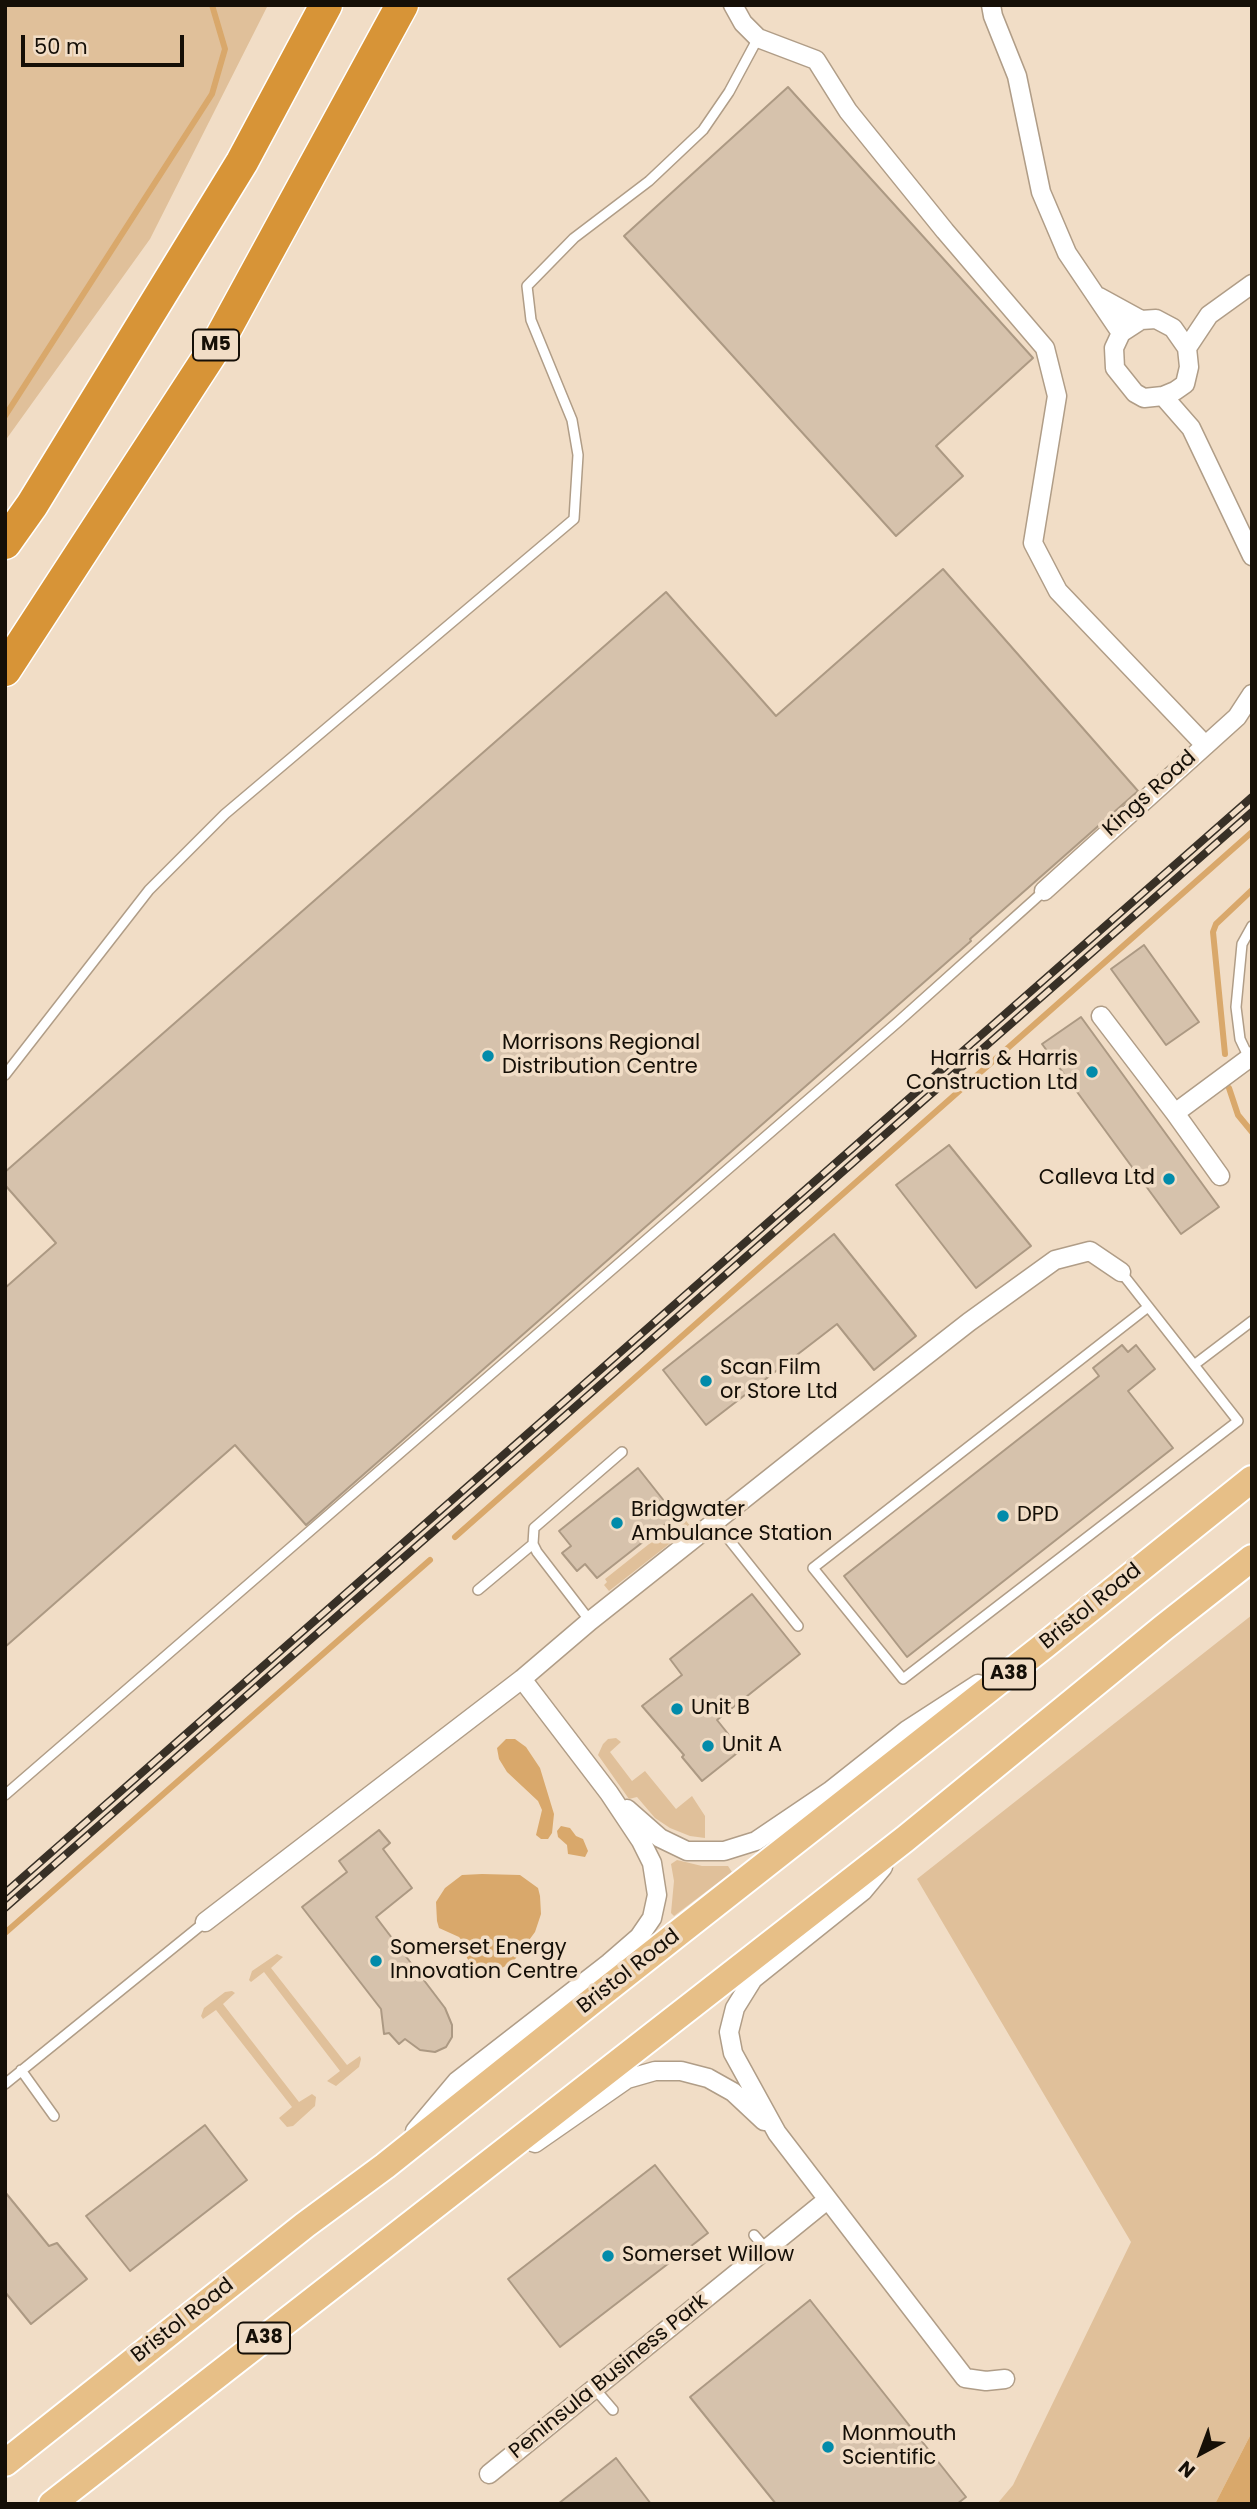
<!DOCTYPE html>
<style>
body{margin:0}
#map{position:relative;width:1257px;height:2509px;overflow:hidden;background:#f1ddc6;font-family:Poppins,sans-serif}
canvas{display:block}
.frame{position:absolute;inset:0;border:7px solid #150f07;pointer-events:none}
.north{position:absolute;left:1166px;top:2418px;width:70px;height:70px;-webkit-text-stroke:5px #f1ddc6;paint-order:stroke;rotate:221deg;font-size:19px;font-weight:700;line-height:28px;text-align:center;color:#150f07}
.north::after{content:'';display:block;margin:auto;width:24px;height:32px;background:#150f07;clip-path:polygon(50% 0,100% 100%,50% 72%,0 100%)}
.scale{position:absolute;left:21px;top:35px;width:163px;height:32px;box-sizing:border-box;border:4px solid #150f07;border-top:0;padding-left:9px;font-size:21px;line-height:24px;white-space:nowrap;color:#150f07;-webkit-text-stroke:5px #f1ddc6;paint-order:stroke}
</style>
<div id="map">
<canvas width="1257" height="2509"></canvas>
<div class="frame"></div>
<div class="north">N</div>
<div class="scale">50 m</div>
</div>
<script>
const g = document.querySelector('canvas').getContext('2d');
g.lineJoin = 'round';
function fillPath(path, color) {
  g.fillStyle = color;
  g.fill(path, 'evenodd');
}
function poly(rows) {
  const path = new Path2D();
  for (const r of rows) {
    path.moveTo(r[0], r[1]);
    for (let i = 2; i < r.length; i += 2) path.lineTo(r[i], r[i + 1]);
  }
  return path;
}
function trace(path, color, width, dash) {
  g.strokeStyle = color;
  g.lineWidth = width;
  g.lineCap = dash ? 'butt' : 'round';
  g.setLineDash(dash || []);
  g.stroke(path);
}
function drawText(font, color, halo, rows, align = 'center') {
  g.font = font + ' Poppins,sans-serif';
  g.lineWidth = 7;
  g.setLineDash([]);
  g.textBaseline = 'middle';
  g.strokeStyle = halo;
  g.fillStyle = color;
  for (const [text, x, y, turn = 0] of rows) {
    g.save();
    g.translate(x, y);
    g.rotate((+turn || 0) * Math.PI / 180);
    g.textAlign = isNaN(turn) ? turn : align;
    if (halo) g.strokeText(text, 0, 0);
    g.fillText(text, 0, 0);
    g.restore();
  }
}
const green = poly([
 [5,5,268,5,150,239,5,441],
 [683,1517,691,1527,609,1591,604,1585,607,1582,605,1579],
 [1252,1615,1252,2432,1215,2504,997,2504,1013,2485,1131,2242,917,1879],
 [616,1738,621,1742,610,1752,632,1781,645,1771,676,1809,692,1796,705,1816,705,1838,690,1836,670,1828,655,1818,637,1797,629,1799,598,1755,603,1744,608,1739],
 [677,1860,702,1866,728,1866,732,1872,674,1916,671,1913,674,1881,671,1864],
 [277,1954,283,1957,271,1968,347,2065,360,2056,361,2059,359,2067,336,2086,327,2081,340,2071,264,1972,251,1982,249,1980,252,1971],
 [232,1991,235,1993,223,2004,299,2102,312,2094,316,2097,315,2106,293,2126,287,2127,279,2118,292,2107,216,2010,203,2019,201,2016,204,2008,225,1992]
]);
const water = poly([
 [506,1739,515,1739,526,1747,540,1768,554,1814,552,1833,548,1839,541,1839,536,1835,542,1810,538,1801,507,1772,499,1759,497,1748],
 [561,1826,570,1828,576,1836,583,1839,588,1851,585,1857,568,1854,567,1845,558,1837,557,1831],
 [482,1874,520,1875,538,1888,540,1896,541,1914,535,1932,513,1962,498,1970,488,1971,477,1970,472,1966,467,1958,464,1943,459,1937,439,1928,437,1921,436,1902,445,1888,462,1875],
 [1252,2432,1252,2504,1215,2504,1234,2467]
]);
const stream = poly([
 [5,416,212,94,225,49,212,5],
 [1225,1054,1213,932,1216,924,1252,890],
 [1229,1088,1238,1115,1252,1132],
 [455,1537,1252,832],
 [5,1933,430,1560]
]);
const building = poly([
 [788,87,1033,358,936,446,963,476,896,536,624,236,788,87],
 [943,569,1138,791,970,939,971,941,306,1525,235,1445,5,1647,5,1288,56,1243,5,1185,5,1172,666,592,776,716,943,569],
 [1144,945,1199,1022,1166,1045,1111,969,1144,945],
 [1081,1017,1219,1207,1181,1234,1042,1044,1081,1017],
 [949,1145,1031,1246,976,1288,896,1185,949,1145],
 [834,1234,916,1336,874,1370,837,1324,706,1425,663,1370,834,1234],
 [1122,1345,1128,1352,1136,1345,1155,1369,1128,1391,1173,1448,907,1657,844,1576,1099,1376,1093,1368,1122,1345],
 [638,1468,676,1516,597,1578,585,1564,577,1571,562,1553,571,1546,559,1531,638,1468],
 [752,1594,800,1654,717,1720,741,1750,702,1781,682,1757,684,1755,642,1706,682,1675,670,1659,752,1594],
 [379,1830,390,1843,383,1849,412,1888,376,1917,445,2008,452,2025,452,2037,446,2047,435,2052,420,2050,405,2039,399,2044,389,2033,384,2034,381,2009,302,1907,347,1872,339,1861,379,1830],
 [205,2125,247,2180,130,2271,86,2216,205,2125],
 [655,2165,708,2233,560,2347,508,2279,655,2165],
 [5,2192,49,2246,57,2243,87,2279,31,2324,5,2292,5,2192],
 [810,2300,966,2497,957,2504,776,2504,690,2397,810,2300],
 [616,2458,651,2504,558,2504,616,2458]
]);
const service = poly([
 [1249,1058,1240,1039,1236,1007,1242,944,1252,926],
 [5,1075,149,890,225,814,574,519,578,455,572,420,531,320,527,286,574,238,649,181,703,130,729,92,758,38],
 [1121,1272,1238,1421,903,1679,813,1568,1148,1307],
 [1194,1365,1252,1321],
 [715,1522,798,1626],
 [478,1590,533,1544],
 [590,1621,537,1552,533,1544,534,1528,622,1452],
 [5,1795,899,1021,1044,891],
 [21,2070,54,2116],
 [5,2084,205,1922],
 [754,2235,766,2249],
 [595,2389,613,2410]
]);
const minor = poly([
 [733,5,743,23,758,38,816,60,848,111,945,231,1045,348,1057,396,1033,543,1058,591,1205,745],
 [991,5,993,16,1017,76,1041,192,1067,253,1121,333],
 [1099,297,1141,320],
 [1156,319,1173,328,1187,348,1189,367,1185,384,1175,391,1163,396,1144,398,1135,393,1115,368,1114,348,1121,333,1141,320,1156,319],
 [1187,348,1209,315,1252,284],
 [1163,396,1191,428,1252,556],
 [1044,891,1237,717,1252,694],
 [1101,1016,1175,1113],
 [1220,1176,1175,1113,1252,1056],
 [627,1809,660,1838,687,1851,724,1851,756,1841,830,1791,907,1730,978,1684],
 [883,1867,863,1891,753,1979,735,2008,729,2032,733,2053,777,2133,965,2378,986,2381,1005,2379],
 [205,1922,522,1679],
 [415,2131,457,2081,609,1963,639,1937,652,1918,657,1895,652,1863,641,1841,609,1793,522,1679,590,1621,818,1440,969,1322,1055,1260,1090,1251,1121,1272],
 [535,2143,627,2079,655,2071,681,2071,708,2078,733,2092,764,2121],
 [489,2474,827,2200]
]);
const primary = poly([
 [5,2463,305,2225,385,2166,602,1993,1045,1645,1252,1479],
 [52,2504,905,1839,1163,1628,1252,1558]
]);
const motorway = poly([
 [5,543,32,505,242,162,326,5],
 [5,670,219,341,402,5]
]);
const rail = poly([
 [5,1893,1252,797],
 [5,1908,1252,812]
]);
const markers = [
 [488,1056,7,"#028baa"],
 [1092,1072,7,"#028baa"],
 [1169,1179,7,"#028baa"],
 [706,1381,7,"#028baa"],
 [1003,1516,7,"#028baa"],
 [617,1523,7,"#028baa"],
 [677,1709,7,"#028baa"],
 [708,1746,7,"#028baa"],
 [376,1961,7,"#028baa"],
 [608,2256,7,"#028baa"],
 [828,2447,7,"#028baa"]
];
const shields = [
 [216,345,46],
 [1009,1674,52],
 [264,2338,52]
];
const shieldNames = [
 ["M5",216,345],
 ["A38",1009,1674],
 ["A38",264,2338]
];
const streetNames = [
 ["Kings Road",1150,794,-42],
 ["Bristol Road",1091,1607,-39],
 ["Bristol Road",629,1972,-38],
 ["Bristol Road",183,2321,-38],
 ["Peninsula Business Park",609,2377,-39]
];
const poiNames = [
 ["Morrisons Regional",502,1044],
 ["Distribution Centre",502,1068],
 ["Harris & Harris",1078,1060,"right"],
 ["Construction Ltd",1078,1084,"right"],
 ["Calleva Ltd",1155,1179,"right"],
 ["Scan Film",720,1369],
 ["or Store Ltd",720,1393],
 ["Bridgwater",631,1511],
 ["Ambulance Station",631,1535],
 ["DPD",1017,1516],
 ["Unit B",691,1709],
 ["Unit A",722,1746],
 ["Somerset Energy",390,1949],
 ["Innovation Centre",390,1973],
 ["Somerset Willow",622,2256],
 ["Monmouth",842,2435],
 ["Scientific",842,2459]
];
fillPath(green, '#e0c09a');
fillPath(water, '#d9a86b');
trace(stream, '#d9a86b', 6);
fillPath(building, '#d6c2ac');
trace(building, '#ac9983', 2);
trace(service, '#b09d87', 12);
trace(minor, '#b09d87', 21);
trace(primary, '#fff', 30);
trace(motorway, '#fff', 35);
trace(service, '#fff', 9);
trace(minor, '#fff', 18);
trace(primary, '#e7bf87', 26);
trace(motorway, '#d79437', 32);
trace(rail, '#383026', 8);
trace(rail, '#f1ddc6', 5, [16]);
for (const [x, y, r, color] of markers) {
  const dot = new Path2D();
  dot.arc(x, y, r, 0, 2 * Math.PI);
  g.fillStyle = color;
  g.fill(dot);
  trace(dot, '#f1ddc6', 2.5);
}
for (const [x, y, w] of shields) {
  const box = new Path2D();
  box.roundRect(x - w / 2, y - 15.5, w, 31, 5);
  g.fillStyle = '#f1ddc6';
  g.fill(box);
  trace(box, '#150f07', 2);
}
drawText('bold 19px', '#150f07', null, shieldNames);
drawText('21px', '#150f07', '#f1ddc6', streetNames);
drawText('21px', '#150f07', '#f1ddc6', poiNames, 'left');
</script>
